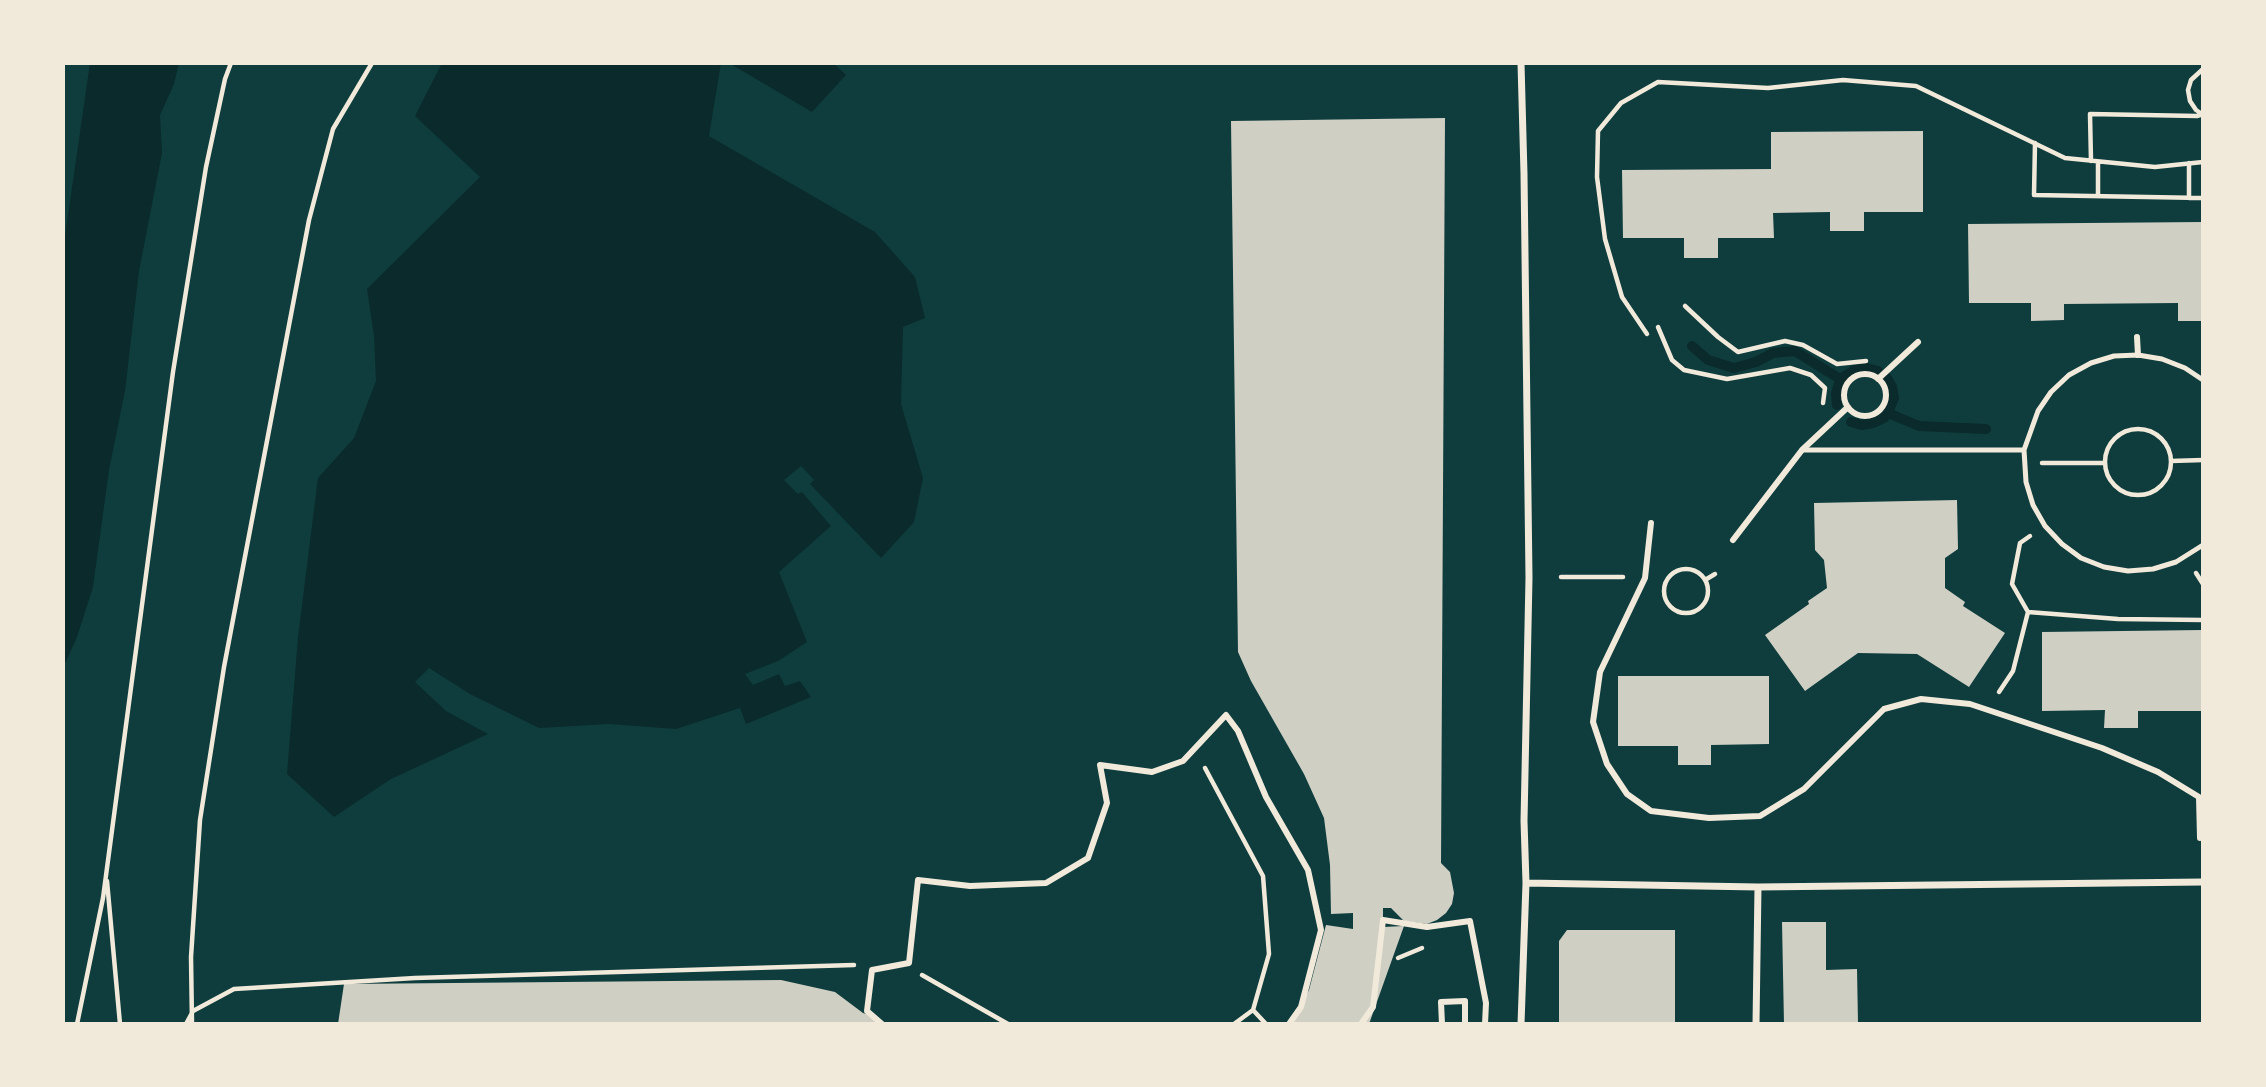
<!DOCTYPE html>
<style>
body{margin:0}
#map{position:relative;width:2266px;height:1087px;overflow:hidden;background:#0f3d3e;font-family:"Open Sans",sans-serif}
canvas{display:block}
.frame{position:absolute;inset:0;border:65px solid #f1e9da;pointer-events:none}
</style>
<div id="map">
<canvas width="2266" height="1087"></canvas>
<div class="frame"></div>
</div>
<script>
const g = document.querySelector('canvas').getContext('2d');
g.lineJoin = 'round';
function fillPath(path, color) {
  g.fillStyle = color;
  g.fill(path, 'evenodd');
}
function poly(rows) {
  const path = new Path2D();
  for (const r of rows) {
    if (r.length === 3) {
      path.moveTo(r[0] + r[2], r[1]);
      path.arc(r[0], r[1], r[2], 0, 2 * Math.PI);
      continue;
    }
    path.moveTo(r[0], r[1]);
    for (let i = 2; i < r.length; i += 2) path.lineTo(r[i], r[i + 1]);
  }
  return path;
}
function trace(path, color, width, dash) {
  g.strokeStyle = color;
  g.lineWidth = width;
  g.lineCap = dash ? 'butt' : 'round';
  g.setLineDash(dash || []);
  g.stroke(path);
}
const water = poly([
 [90,63,179,63,174,84,160,115,162,153,139,271,125,391,109,470,93,587,77,637,63,668,63,250],
 [442,63,721,63,709,136,875,232,915,277,925,318,903,327,901,404,923,478,914,522,881,558,810,484,814,480,801,466,784,480,798,494,802,492,831,526,779,572,807,642,778,661,745,674,753,685,779,674,785,686,800,681,811,697,746,724,740,708,676,729,609,724,539,728,470,694,429,668,415,682,446,711,488,734,391,779,334,817,287,774,298,637,318,478,354,438,376,381,374,336,367,289,480,177,415,116],
 [729,63,833,63,846,75,812,112]
]);
const stream = poly([
 [1692,346,1708,360,1734,368,1756,362,1773,353,1795,351,1840,379,1836,394,1837,405],
 [1887,378,1892,387,1894,398,1888,413],
 [1840,379,1856,369,1867,368,1878,371],
 [1851,422,1862,425,1873,423,1884,418,1888,413,1919,426,1986,429]
]);
const building = poly([
 [1445,118,1441,863,1450,872,1454,893,1452,904,1446,913,1437,920,1427,924,1404,921,1391,908,1383,908,1383,927,1404,926,1369,1024,1292,1024,1309,990,1326,925,1353,929,1353,913,1331,914,1330,865,1324,818,1304,774,1251,681,1238,652,1231,121],
 [1923,131,1923,212,1864,212,1864,231,1830,231,1830,212,1773,213,1774,238,1718,238,1718,258,1684,258,1684,238,1623,238,1622,170,1771,169,1771,132],
 [2203,222,2203,321,2178,321,2178,303,2064,304,2064,320,2031,321,2031,303,1969,303,1968,224],
 [1957,500,1958,549,1945,558,1945,588,1965,602,1963,606,2005,633,1969,687,1917,654,1858,653,1805,691,1765,635,1809,604,1808,601,1827,588,1824,560,1815,550,1814,503],
 [2203,630,2203,711,2138,711,2138,728,2104,728,2105,710,2042,711,2042,632],
 [1618,676,1769,676,1769,744,1711,745,1711,765,1678,765,1678,746,1618,746],
 [1782,922,1826,922,1826,970,1857,969,1858,1023,1784,1024],
 [1567,930,1675,930,1675,1024,1559,1024,1559,941],
 [781,980,835,992,863,1013,874,1016,881,1024,338,1024,344,984]
]);
const path = poly([
 [2202,114,2196,110,2190,101,2188,90,2191,80,2203,69],
 [2035,143,2034,195,2203,198],
 [2091,161,2090,114,2197,116,2203,114],
 [2098,162,2098,196],
 [2189,198,2189,163],
 [1685,306,1718,337,1738,352,1785,341,1803,345,1837,364,1866,361],
 [1658,327,1672,360,1684,370,1727,379,1790,368,1811,375,1825,388,1823,403],
 [1647,334,1622,297,1605,239,1597,177,1598,131,1621,103,1658,82,1768,88,1843,80,1916,86,2065,158,2155,167,2203,162],
 [2138,462,33],
 [2171,461,2203,460],
 [2042,463,2104,463],
 [1686,591,22],
 [2196,573,2203,584],
 [1561,577,1623,577],
 [1705,580,1715,574],
 [2028,612,2012,584,2020,543,2030,536],
 [1999,692,2013,671,2028,612,2118,619,2203,620],
 [1205,768,1263,876,1269,954,1253,1010,1266,1024],
 [107,881,120,1024],
 [1398,958,1422,948],
 [922,975,1008,1024],
 [77,1024,103,898,173,372,206,167,225,79,231,63],
 [186,1024,193,1011,234,989,415,978,854,965],
 [192,1024,191,957,200,820,224,667,309,220,333,129,372,63],
 [1234,1024,1253,1010]
]);
const service = poly([
 [2203,380,2185,368,2162,359,2138,355,2114,356,2091,363,2069,375,2051,392,2038,411,2024,450,2026,482,2033,505,2045,526,2062,544,2081,558,2104,567,2128,571,2153,569,2176,562,2203,545],
 [1802,450,2024,450]
]);
const pedestrian = poly([
 [2137,337,2138,355],
 [1865,395,21],
 [1878,379,1918,342],
 [1651,523,1645,578,1600,672,1593,722,1607,764,1627,794,1651,811,1709,818,1760,816,1804,789,1884,709,1921,699,1970,704,2102,748,2158,772,2199,797,2200,838],
 [1733,540,1802,450,1848,407],
 [882,1024,867,1011,872,970,909,963,918,880,970,886,1046,883,1088,858,1107,803,1100,765,1152,772,1183,761,1226,715,1238,731,1266,797,1308,870,1321,930,1301,1007,1289,1024],
 [1361,1024,1373,1007,1383,920,1427,927,1470,921,1486,1003,1485,1024],
 [1442,1024,1441,1002,1465,1001,1465,1024]
]);
const minor = poly([
 [1521,63,1524,174,1529,578,1524,821,1526,883,1521,1024],
 [1526,883,1758,887,2203,882],
 [1756,1024,1758,887]
]);
fillPath(water, '#0a2a2b');
trace(stream, '#0a2a2b', 10);
fillPath(building, '#cfcfc3');
trace(path, '#f1e9da', 4.5);
trace(service, '#f1e9da', 5);
trace(pedestrian, '#f1e9da', 6);
trace(minor, '#f1e9da', 7);
</script>
